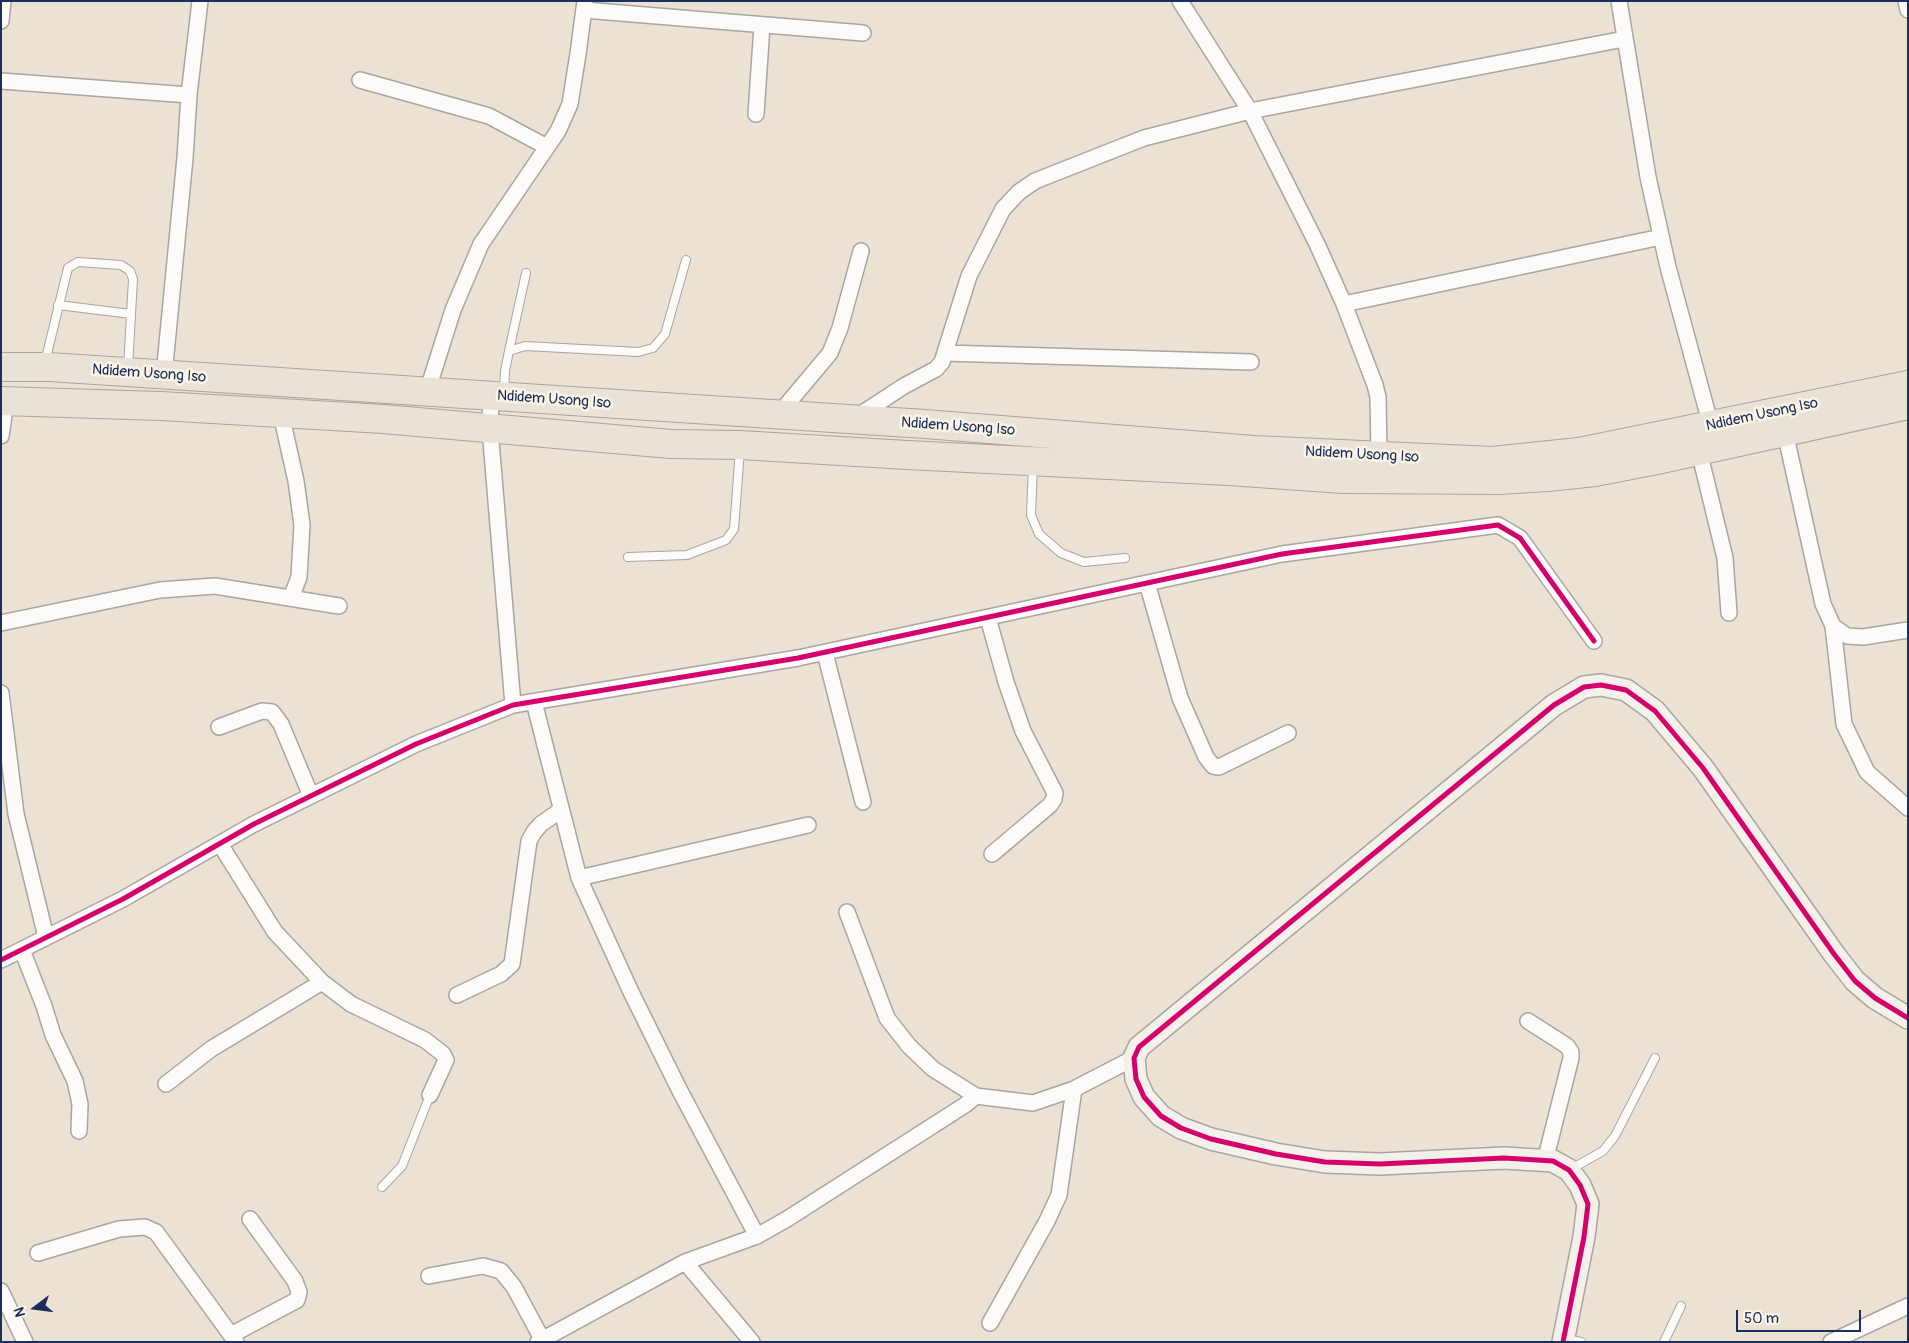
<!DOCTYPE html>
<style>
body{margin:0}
#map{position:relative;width:1909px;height:1343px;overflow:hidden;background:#ece2d4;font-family:Pangolin,sans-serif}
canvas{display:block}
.frame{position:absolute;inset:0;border:2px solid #1b2f5e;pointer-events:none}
.north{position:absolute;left:10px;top:1283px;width:50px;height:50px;-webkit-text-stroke:4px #fcf5e5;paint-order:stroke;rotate:255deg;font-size:14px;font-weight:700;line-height:20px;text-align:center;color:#1b2f5e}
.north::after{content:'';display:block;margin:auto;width:18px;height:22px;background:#1b2f5e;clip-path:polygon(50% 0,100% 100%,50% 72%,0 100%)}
.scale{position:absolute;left:1736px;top:1310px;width:125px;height:22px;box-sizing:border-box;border:2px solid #1b2f5e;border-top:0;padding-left:6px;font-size:15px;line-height:18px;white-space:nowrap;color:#1b2f5e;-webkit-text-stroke:4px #fcf5e5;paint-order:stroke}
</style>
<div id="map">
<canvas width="1909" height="1343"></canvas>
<div class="frame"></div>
<div class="north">N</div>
<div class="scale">50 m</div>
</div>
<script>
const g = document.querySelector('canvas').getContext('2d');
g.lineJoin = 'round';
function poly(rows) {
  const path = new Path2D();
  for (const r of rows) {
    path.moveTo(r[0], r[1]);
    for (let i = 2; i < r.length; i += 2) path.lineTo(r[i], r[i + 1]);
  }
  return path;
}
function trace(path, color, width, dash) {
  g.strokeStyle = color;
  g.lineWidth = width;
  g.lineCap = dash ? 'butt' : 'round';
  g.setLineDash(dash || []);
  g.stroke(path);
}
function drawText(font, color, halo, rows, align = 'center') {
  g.font = font + ' Pangolin,sans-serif';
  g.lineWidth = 5;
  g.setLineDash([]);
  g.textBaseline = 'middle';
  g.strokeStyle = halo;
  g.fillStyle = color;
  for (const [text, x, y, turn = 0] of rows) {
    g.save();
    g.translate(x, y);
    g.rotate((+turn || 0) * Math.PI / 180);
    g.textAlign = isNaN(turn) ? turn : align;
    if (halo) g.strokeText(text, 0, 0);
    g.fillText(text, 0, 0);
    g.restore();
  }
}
const lane = poly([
 [58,305,131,314],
 [509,351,526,273],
 [45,362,68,268,78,262,121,265,130,271,133,279,128,368],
 [504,393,505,371,509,351,525,346,638,352,653,348,665,334,686,260],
 [1033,465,1031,515,1039,534,1061,553,1084,562,1125,558],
 [628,557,687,555,726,540,734,529,740,450],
 [1571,1169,1603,1151,1615,1136,1655,1058],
 [382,1187,402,1166,430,1095],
 [1566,1339,1581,1342],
 [1664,1342,1681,1306]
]);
const street = poly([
 [1180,1,1250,111,1317,244,1344,304,1375,385,1378,397,1379,455],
 [1619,1,1648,177,1668,267,1711,426],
 [1906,1,1908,10],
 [584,10,863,33],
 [1,21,3,1],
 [360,80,489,116,547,147],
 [1,81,189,95],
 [756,114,762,25],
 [1344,304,1661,237],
 [945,353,1251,362],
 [164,375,185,158,189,95,200,1],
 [427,392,453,310,481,244,558,131,570,104,578,54,585,1],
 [491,396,490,429,513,705],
 [281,414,296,481,302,525,299,577,291,598],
 [778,415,830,353,840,328,861,251],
 [855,418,904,386,936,369,942,362,969,276,1003,209,1019,192,1035,181,1144,138,1250,111,1624,39],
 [1785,432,1823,604,1833,626,1847,636,1863,637,1908,630],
 [1,436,6,402],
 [1699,451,1725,558,1729,613],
 [1147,583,1180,698,1206,757,1213,766,1219,767,1288,733],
 [988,618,1006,682,1023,731,1055,793,1054,799,1050,805,992,854],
 [1,623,160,590,215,586,339,606],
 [1833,626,1844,724,1867,772,1908,808],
 [825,653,863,802],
 [1,693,16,814,46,937],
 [534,702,579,878,631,992,679,1089,757,1236],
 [219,727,262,711,272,712,281,724,311,796],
 [220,844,275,932,322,982,351,1004,425,1040,443,1054,446,1060,430,1095],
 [579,878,808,825],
 [847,912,887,1018,909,1046,933,1069,976,1096,1033,1103,1074,1089,1134,1058],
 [22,950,44,1006,53,1035,75,1081,80,1104,79,1131],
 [1,960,123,899,254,824,416,744,513,705,798,658,1282,554,1498,525,1520,538,1594,641],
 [457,995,501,974,512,964,529,841,534,832,541,824,561,810],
 [1528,1021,1567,1046,1571,1052,1571,1058,1545,1161],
 [166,1084,211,1049,322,982],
 [38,1253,119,1229,145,1227,156,1232,236,1342],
 [685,1262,752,1342],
 [429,1276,483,1266,501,1271,514,1287,542,1339],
 [1,1291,25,1342],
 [990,1323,1047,1221,1059,1195,1074,1089],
 [231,1335,297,1300,299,1292,295,1281,250,1219],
 [538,1342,685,1262,757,1236,787,1219,965,1105,976,1096],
 [1831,1342,1908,1306]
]);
const secondary = poly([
 [1563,1342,1584,1237,1588,1204,1580,1185,1569,1170,1553,1161,1504,1158,1380,1164,1325,1162,1276,1154,1211,1139,1181,1128,1161,1116,1144,1097,1136,1079,1134,1058,1139,1047,1554,705,1584,687,1601,685,1626,690,1655,711,1703,768,1834,954,1855,981,1875,998,1908,1018]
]);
const highway = poly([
 [1,367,49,367,925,424,1254,450,1492,461,1579,452,1908,385],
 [1,401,161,406,383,419,671,444,740,445,907,455,1229,471,1343,479,1499,480,1548,477,1595,472,1652,461,1908,405]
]);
const cycleway = poly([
 [1,960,123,899,254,824,416,744,513,705,798,658,1282,554,1498,525,1520,538,1594,641],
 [1563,1342,1584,1237,1588,1204,1580,1185,1569,1170,1553,1161,1504,1158,1380,1164,1325,1162,1276,1154,1211,1139,1181,1128,1161,1116,1144,1097,1136,1079,1134,1058,1139,1047,1554,705,1584,687,1601,685,1626,690,1655,711,1703,768,1834,954,1855,981,1875,998,1908,1018]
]);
const streetNames = [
 ["Ndidem Usong Iso",149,374,4],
 ["Ndidem Usong Iso",554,400,4],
 ["Ndidem Usong Iso",1762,415,-12],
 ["Ndidem Usong Iso",958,427,4],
 ["Ndidem Usong Iso",1362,455,3]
];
trace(lane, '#a8a5a3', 10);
trace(street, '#a8a5a3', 18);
trace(secondary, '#a8a5a3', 24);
trace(highway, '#a8a5a3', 30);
trace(lane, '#fcfbf9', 8);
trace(street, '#fcfbf9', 15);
trace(secondary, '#f4f0ea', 21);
trace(highway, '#e9e2d6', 28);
trace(cycleway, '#d6006c', 5);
drawText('15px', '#1b2f5e', '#fcf5e5', streetNames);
</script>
